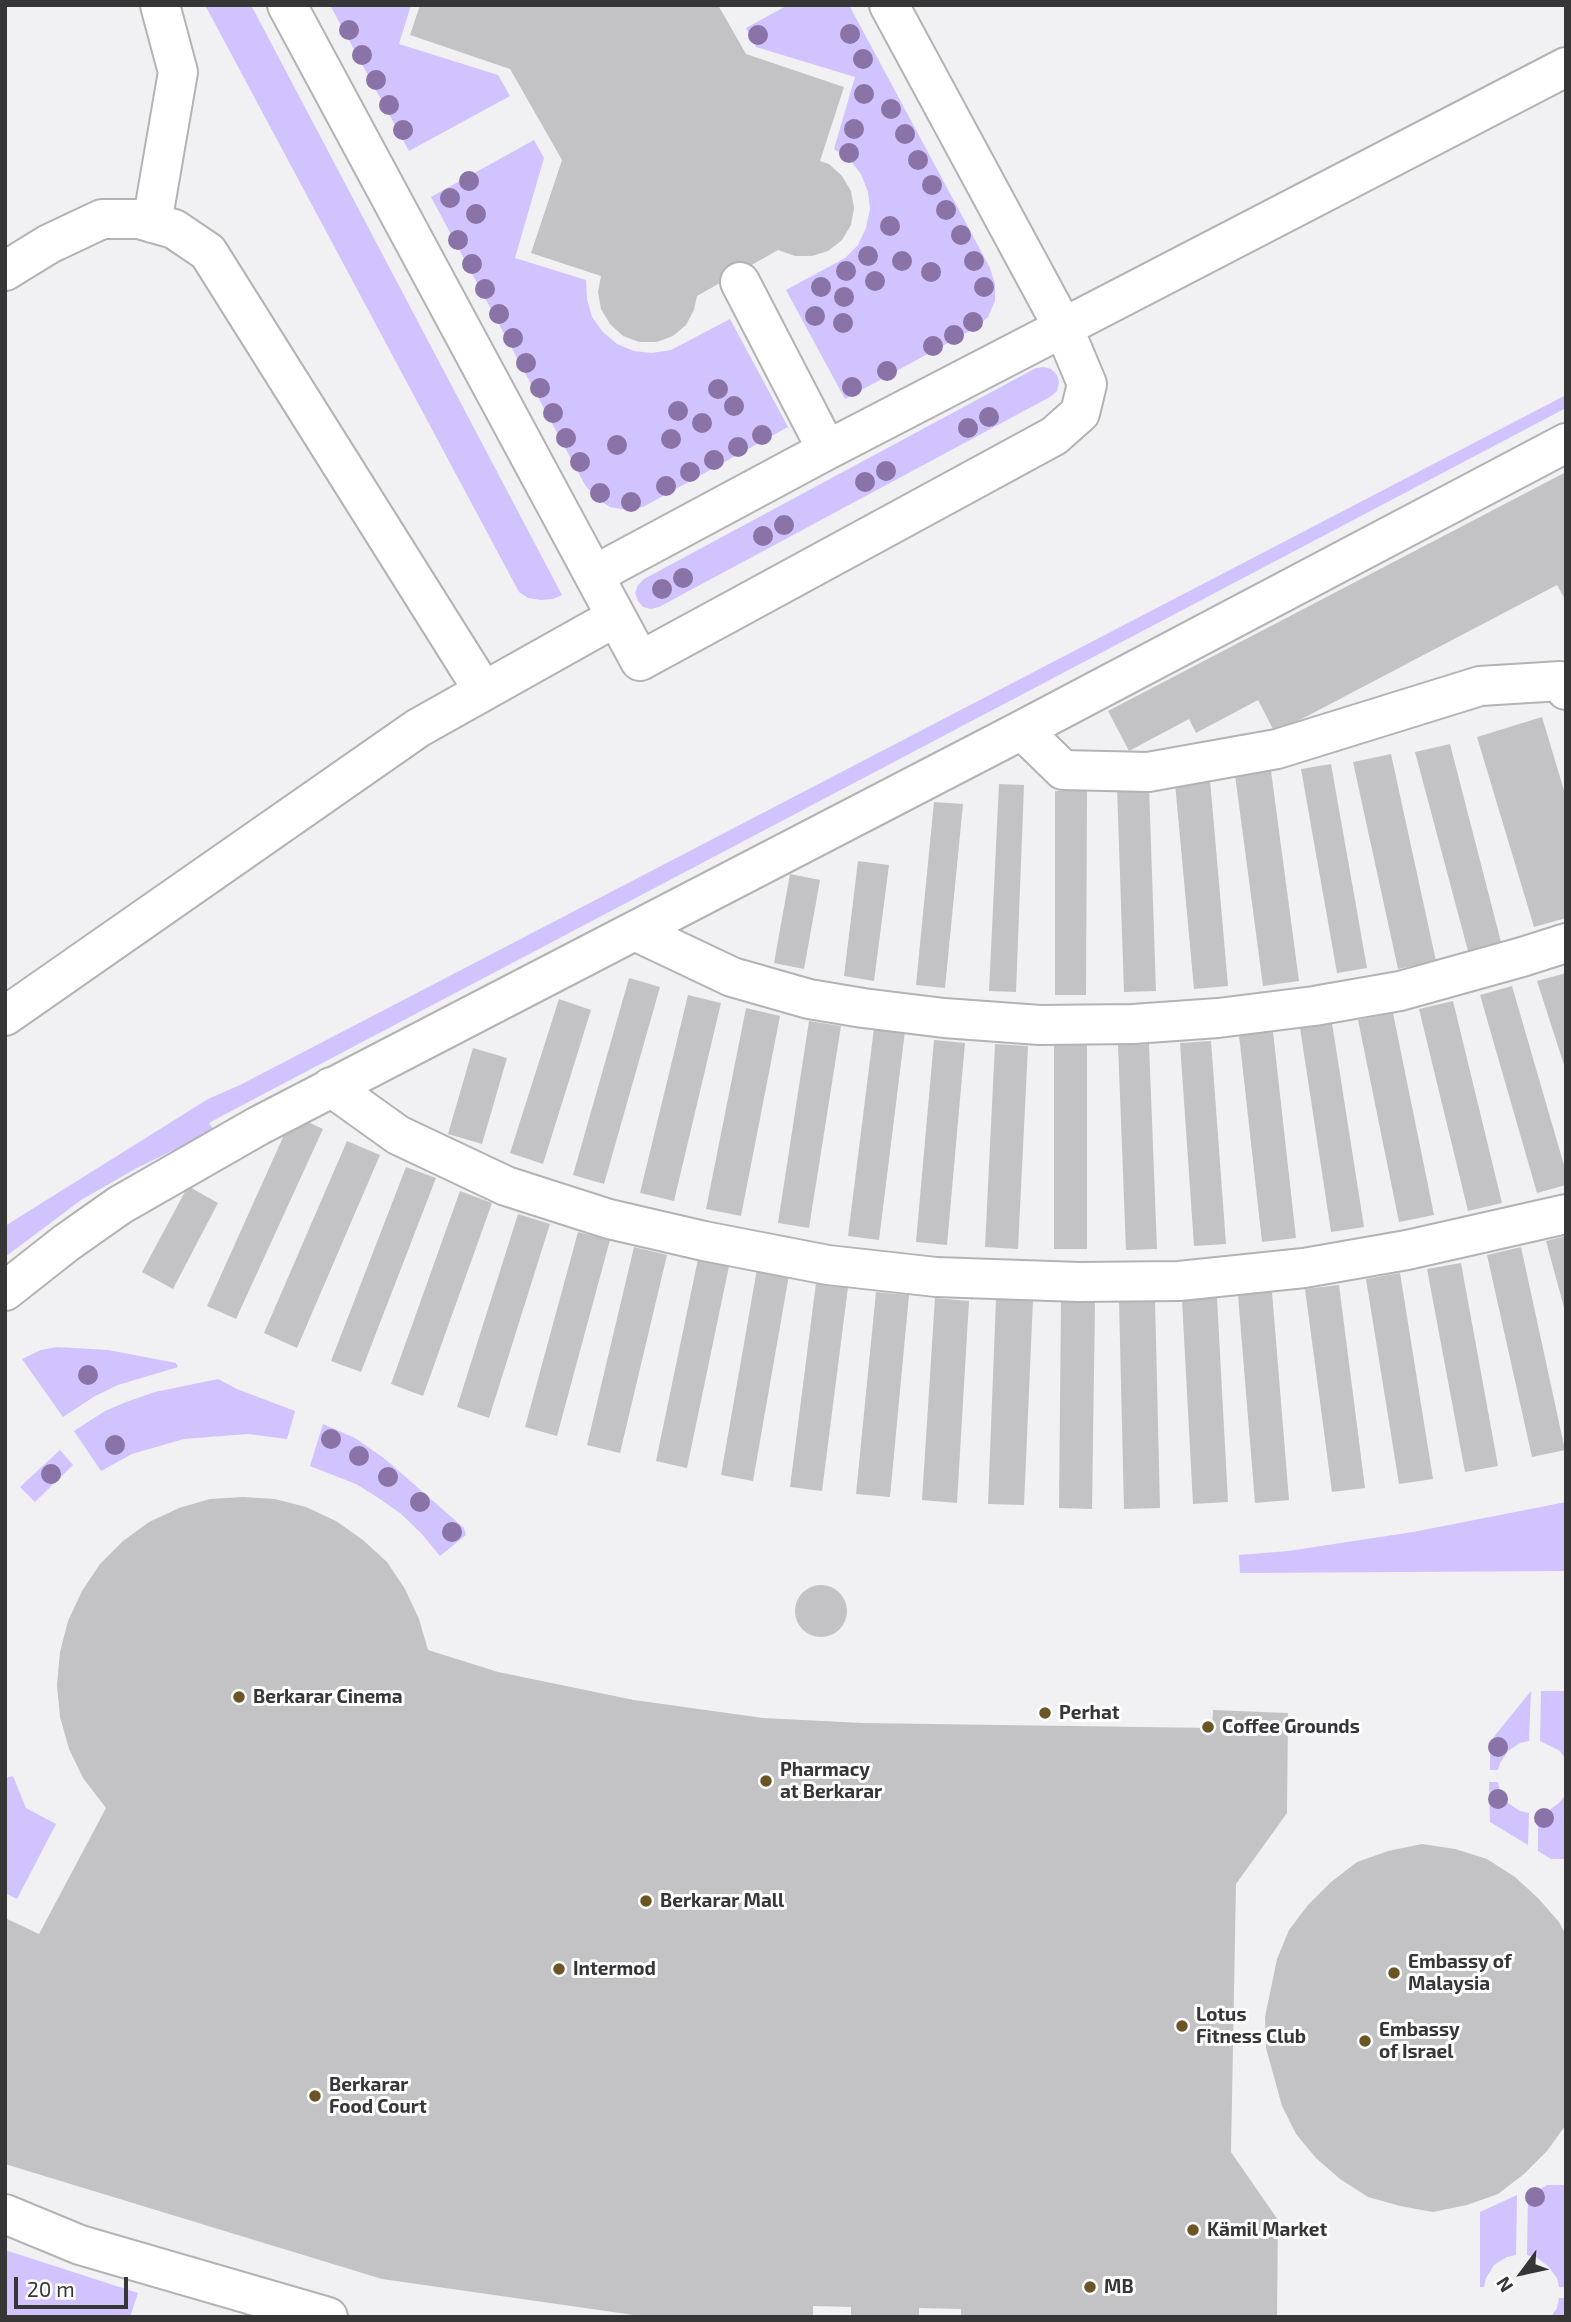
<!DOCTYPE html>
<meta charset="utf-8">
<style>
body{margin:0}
#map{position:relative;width:1571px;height:2322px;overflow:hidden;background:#f1f0f3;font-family:"Exo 2",sans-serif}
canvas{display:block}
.frame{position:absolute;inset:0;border:7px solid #363637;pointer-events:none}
.north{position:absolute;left:1487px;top:2238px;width:70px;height:70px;-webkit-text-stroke:5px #fefeff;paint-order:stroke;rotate:237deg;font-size:19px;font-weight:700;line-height:28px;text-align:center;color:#363637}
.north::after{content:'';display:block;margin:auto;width:24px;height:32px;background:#363637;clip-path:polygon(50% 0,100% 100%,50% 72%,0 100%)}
.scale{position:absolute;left:14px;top:2277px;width:114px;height:32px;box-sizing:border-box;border:4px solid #363637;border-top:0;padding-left:9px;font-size:21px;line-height:24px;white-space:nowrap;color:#363637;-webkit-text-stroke:5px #fefeff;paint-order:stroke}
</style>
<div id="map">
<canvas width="1571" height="2322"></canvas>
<div class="frame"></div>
<div class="north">N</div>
<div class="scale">20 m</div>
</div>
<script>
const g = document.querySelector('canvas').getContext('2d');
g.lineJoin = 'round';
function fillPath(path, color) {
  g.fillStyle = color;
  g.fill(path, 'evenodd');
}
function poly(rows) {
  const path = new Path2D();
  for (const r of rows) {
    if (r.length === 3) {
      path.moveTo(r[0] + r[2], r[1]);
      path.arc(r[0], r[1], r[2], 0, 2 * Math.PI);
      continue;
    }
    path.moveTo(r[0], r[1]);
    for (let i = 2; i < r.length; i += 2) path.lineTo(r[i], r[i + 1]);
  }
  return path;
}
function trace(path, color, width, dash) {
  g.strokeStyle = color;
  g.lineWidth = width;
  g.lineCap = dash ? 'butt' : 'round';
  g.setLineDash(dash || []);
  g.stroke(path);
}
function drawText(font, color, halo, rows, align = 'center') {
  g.font = font + ' "Exo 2",sans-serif';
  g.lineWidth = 6;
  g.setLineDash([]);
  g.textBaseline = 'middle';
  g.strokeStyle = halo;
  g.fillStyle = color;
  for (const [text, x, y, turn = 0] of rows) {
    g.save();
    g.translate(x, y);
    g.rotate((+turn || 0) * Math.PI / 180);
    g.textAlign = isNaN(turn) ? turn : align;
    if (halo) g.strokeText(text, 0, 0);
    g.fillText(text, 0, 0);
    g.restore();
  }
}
const green = poly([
 [205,5,251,5,562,595,553,599,541,600,528,598,519,592],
 [330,5,411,5,399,44,498,75,510,96,409,151],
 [788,5,849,5,990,268,995,284,995,301,988,317,977,327,845,399,786,290,845,258,858,245,866,228,870,209,868,192,861,174,849,159,834,149,855,77,756,47,746,28],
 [534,140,544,158,515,258,586,280,587,299,592,317,603,332,617,344,634,351,652,353,671,350,730,319,788,427,643,507,627,510,610,507,596,498,585,485,431,197],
 [1044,367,1051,369,1057,375,1059,383,1057,391,1050,397,659,607,651,609,643,607,638,601,635,593,638,585,644,579,1036,368],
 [1566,395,1566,408,235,1109,209,1123,214,1130,135,1169,81,1200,5,1257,5,1226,208,1099,240,1085],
 [57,1347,108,1350,176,1363,178,1367,118,1385,95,1396,63,1417,22,1359,41,1350],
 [218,1379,237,1389,295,1411,287,1439,248,1434,184,1439,132,1454,101,1471,74,1431,105,1411,126,1402,155,1392],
 [323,1424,355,1438,385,1459,464,1528,466,1535,440,1556,421,1533,400,1513,377,1497,356,1484,310,1466],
 [60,1450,73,1465,35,1502,20,1487],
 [1566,1502,1566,1571,1240,1573,1239,1555,1288,1551,1413,1532],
 [1531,1691,1529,1741,1520,1743,1508,1751,1500,1763,1498,1770,1490,1770,1490,1745,1496,1734],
 [1541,1691,1566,1691,1566,1760,1560,1751,1540,1741],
 [13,1776,26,1808,56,1824,17,1899,5,1893,5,1778],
 [1489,1782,1498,1782,1500,1791,1508,1803,1520,1811,1529,1813,1528,1845,1490,1822],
 [1566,1794,1566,1859,1551,1859,1538,1851,1538,1813,1548,1811,1559,1803],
 [1547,2185,1566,2185,1566,2287,1559,2287,1557,2278,1548,2266,1536,2257,1527,2255,1528,2196],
 [1517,2195,1516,2255,1507,2257,1494,2265,1486,2278,1484,2287,1480,2287,1480,2212],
 [5,2250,138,2293,130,2317,5,2317],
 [1559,2298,1566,2298,1566,2317,1551,2317,1557,2308]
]);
const building = poly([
 [420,5,718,5,746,54,844,87,820,161,829,164,842,176,851,191,854,208,851,225,842,240,828,251,812,256,795,256,778,250,697,296,694,310,686,325,673,336,657,342,639,342,623,336,610,324,601,309,598,292,601,276,531,253,562,160,510,69,410,35],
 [1566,472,1566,601,1557,585,1275,733,1258,700,1196,733,1189,719,1129,751,1108,711],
 [1542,717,1566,797,1566,918,1534,927,1477,737],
 [1450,744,1501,942,1468,951,1415,752],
 [1391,754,1436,961,1398,969,1353,762],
 [1331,764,1367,968,1337,973,1301,769],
 [1271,771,1299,981,1263,986,1235,775],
 [1210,780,1228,986,1194,989,1175,783],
 [999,784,1024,785,1016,992,989,991],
 [1149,786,1156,991,1124,992,1117,787],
 [1055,791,1087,791,1086,995,1055,995],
 [934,802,963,804,945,988,916,985],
 [858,861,889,865,874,981,844,976],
 [790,874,820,880,804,969,774,963],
 [1566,973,1566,1068,1565,1068,1537,981],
 [629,978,660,987,604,1184,573,1175],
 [1512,986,1566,1172,1566,1185,1537,1193,1480,995],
 [688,995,721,1003,674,1201,640,1193],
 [559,999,591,1010,543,1164,510,1153],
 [1453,1001,1502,1203,1468,1211,1419,1009],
 [746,1008,780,1016,741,1216,706,1209],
 [1393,1013,1434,1215,1399,1222,1358,1020],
 [809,1021,841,1026,809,1228,778,1223],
 [1332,1023,1364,1227,1331,1232,1300,1028],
 [874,1028,905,1031,879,1240,848,1236],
 [1273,1032,1296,1238,1262,1242,1239,1035],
 [934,1040,965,1043,947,1245,916,1242],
 [1211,1041,1226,1244,1194,1246,1180,1043],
 [995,1044,1028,1046,1018,1249,985,1247],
 [1054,1044,1087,1045,1087,1249,1054,1249],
 [1149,1044,1157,1249,1126,1250,1118,1045],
 [473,1048,507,1058,482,1144,448,1134],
 [293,1115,323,1129,236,1319,207,1306],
 [347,1141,380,1155,297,1348,264,1333],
 [406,1167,436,1178,361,1372,331,1361],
 [188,1186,218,1203,173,1289,142,1272],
 [460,1191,492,1203,423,1396,391,1384],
 [518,1214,550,1224,489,1418,457,1407],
 [578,1232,610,1240,557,1436,525,1427],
 [1566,1236,1566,1311,1565,1311,1546,1241],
 [634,1247,667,1255,620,1453,587,1445],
 [1521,1247,1565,1450,1532,1457,1487,1255],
 [698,1259,729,1266,687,1468,656,1461],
 [1461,1263,1498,1466,1465,1472,1427,1269],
 [757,1269,789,1275,753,1481,721,1475],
 [1400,1273,1433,1479,1399,1484,1366,1279],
 [816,1283,848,1287,822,1491,790,1487],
 [1339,1285,1365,1488,1332,1492,1305,1289],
 [876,1292,909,1295,890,1497,856,1494],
 [1272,1292,1289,1500,1255,1503,1238,1295],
 [935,1298,969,1301,957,1503,922,1500],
 [1217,1298,1228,1502,1193,1504,1182,1300],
 [996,1299,1033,1300,1024,1505,988,1504],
 [1155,1299,1160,1508,1124,1509,1119,1300],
 [1061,1302,1095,1302,1092,1509,1059,1508],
 [243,1497,275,1499,306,1507,336,1521,363,1540,387,1562,405,1589,419,1619,428,1650,498,1672,634,1700,763,1718,863,1723,1212,1728,1213,1710,1288,1713,1287,1813,1236,1884,1231,2152,1278,2220,1277,2317,961,2317,961,2309,919,2308,919,2317,851,2317,851,2307,813,2306,813,2317,648,2317,382,2279,5,2164,5,1918,39,1934,106,1808,83,1778,69,1749,60,1717,57,1685,60,1652,68,1621,82,1591,100,1564,123,1541,149,1522,179,1508,210,1499],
 [821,1611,26],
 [1422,1844,1455,1849,1487,1859,1515,1877,1538,1898,1559,1922,1566,1935,1565,2126,1547,2151,1524,2174,1498,2194,1467,2205,1433,2212,1400,2206,1368,2197,1340,2179,1316,2158,1296,2134,1282,2106,1266,2048,1265,2017,1277,1959,1289,1930,1308,1905,1331,1882,1357,1862,1388,1851]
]);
const minor = poly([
 [287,5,640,661,1054,436,1080,413,1087,384,1064,329,889,5],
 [152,223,178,72,160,5],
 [5,271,49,244,102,219,139,219,174,229,208,252,483,690],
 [740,282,827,450],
 [594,575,827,450,1566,67],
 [1022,730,1063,770,1148,772,1277,749,1480,686,1561,681,1566,690],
 [635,931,732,977,809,999,863,1008,944,1018,1040,1025,1133,1024,1218,1018,1314,1006,1400,991,1522,957,1566,943],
 [5,1016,418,728,616,617],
 [331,1087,398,1135,506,1186,609,1219,704,1241,828,1265,936,1277,1079,1282,1179,1281,1304,1268,1407,1250,1566,1214],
 [5,1291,66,1243,120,1205,258,1126,1022,730,1566,443],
 [5,2214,80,2245,328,2317]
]);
const trees = [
 [349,30],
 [850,34],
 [758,35],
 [362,55],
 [863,59],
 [376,80],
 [864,94],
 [389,105],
 [891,109],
 [854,129],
 [403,130],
 [905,134],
 [849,153],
 [918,160],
 [469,181],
 [932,185],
 [450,198],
 [946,210],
 [476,214],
 [890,226],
 [961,235],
 [458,240],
 [868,256],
 [902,261],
 [974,261],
 [472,264],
 [846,271],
 [931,272],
 [875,281],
 [821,287],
 [984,287],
 [485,289],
 [844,297],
 [499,314],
 [815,316],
 [973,322],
 [843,323],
 [954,335],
 [513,338],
 [933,346],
 [526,363],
 [887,371],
 [852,387],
 [540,388],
 [718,389],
 [734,406],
 [678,411],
 [553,413],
 [989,417],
 [702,423],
 [968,428],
 [762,435],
 [566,438],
 [671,439],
 [617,445],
 [738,447],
 [714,460],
 [580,462],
 [886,471],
 [690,472],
 [865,482],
 [666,486],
 [600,493],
 [631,502],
 [784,525],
 [763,536],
 [683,578],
 [662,589],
 [88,1375],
 [331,1439],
 [115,1445],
 [359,1456],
 [51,1474],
 [388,1477],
 [420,1502],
 [452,1532],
 [1498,1747],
 [1498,1799],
 [1544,1818],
 [1535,2197]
];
const markers = [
 [239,1697,7,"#6b5524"],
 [1045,1713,7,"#6b5524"],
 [1208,1727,7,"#6b5524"],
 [766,1781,7,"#6b5524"],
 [646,1901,7,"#6b5524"],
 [559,1969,7,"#6b5524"],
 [1394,1973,7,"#6b5524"],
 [1182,2026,7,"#6b5524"],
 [1365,2041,7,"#6b5524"],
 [315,2096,7,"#6b5524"],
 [1193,2230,7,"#6b5524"],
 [1090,2287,7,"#6b5524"]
];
const poiNames = [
 ["Berkarar Cinema",253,1697],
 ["Perhat",1059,1713],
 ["Coffee Grounds",1222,1727],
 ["Pharmacy",780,1770],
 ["at Berkarar",780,1792],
 ["Berkarar Mall",660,1901],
 ["Embassy of",1408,1962],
 ["Malaysia",1408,1984],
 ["Intermod",573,1969],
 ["Lotus",1196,2015],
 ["Fitness Club",1196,2037],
 ["Embassy",1379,2030],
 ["of Israel",1379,2052],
 ["Berkarar",329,2085],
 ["Food Court",329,2107],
 ["Kämil Market",1207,2230],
 ["MB",1104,2287]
];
fillPath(green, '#d1c3fe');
fillPath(building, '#c3c3c6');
trace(minor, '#b3b2b5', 42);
trace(minor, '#fff', 38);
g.fillStyle = '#8973a7';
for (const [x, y] of trees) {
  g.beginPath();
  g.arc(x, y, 10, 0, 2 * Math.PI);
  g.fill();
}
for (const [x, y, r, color] of markers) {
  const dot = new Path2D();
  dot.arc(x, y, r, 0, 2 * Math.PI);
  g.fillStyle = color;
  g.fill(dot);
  trace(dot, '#fefeff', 2.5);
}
drawText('bold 19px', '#363637', '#fefeff', poiNames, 'left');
</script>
